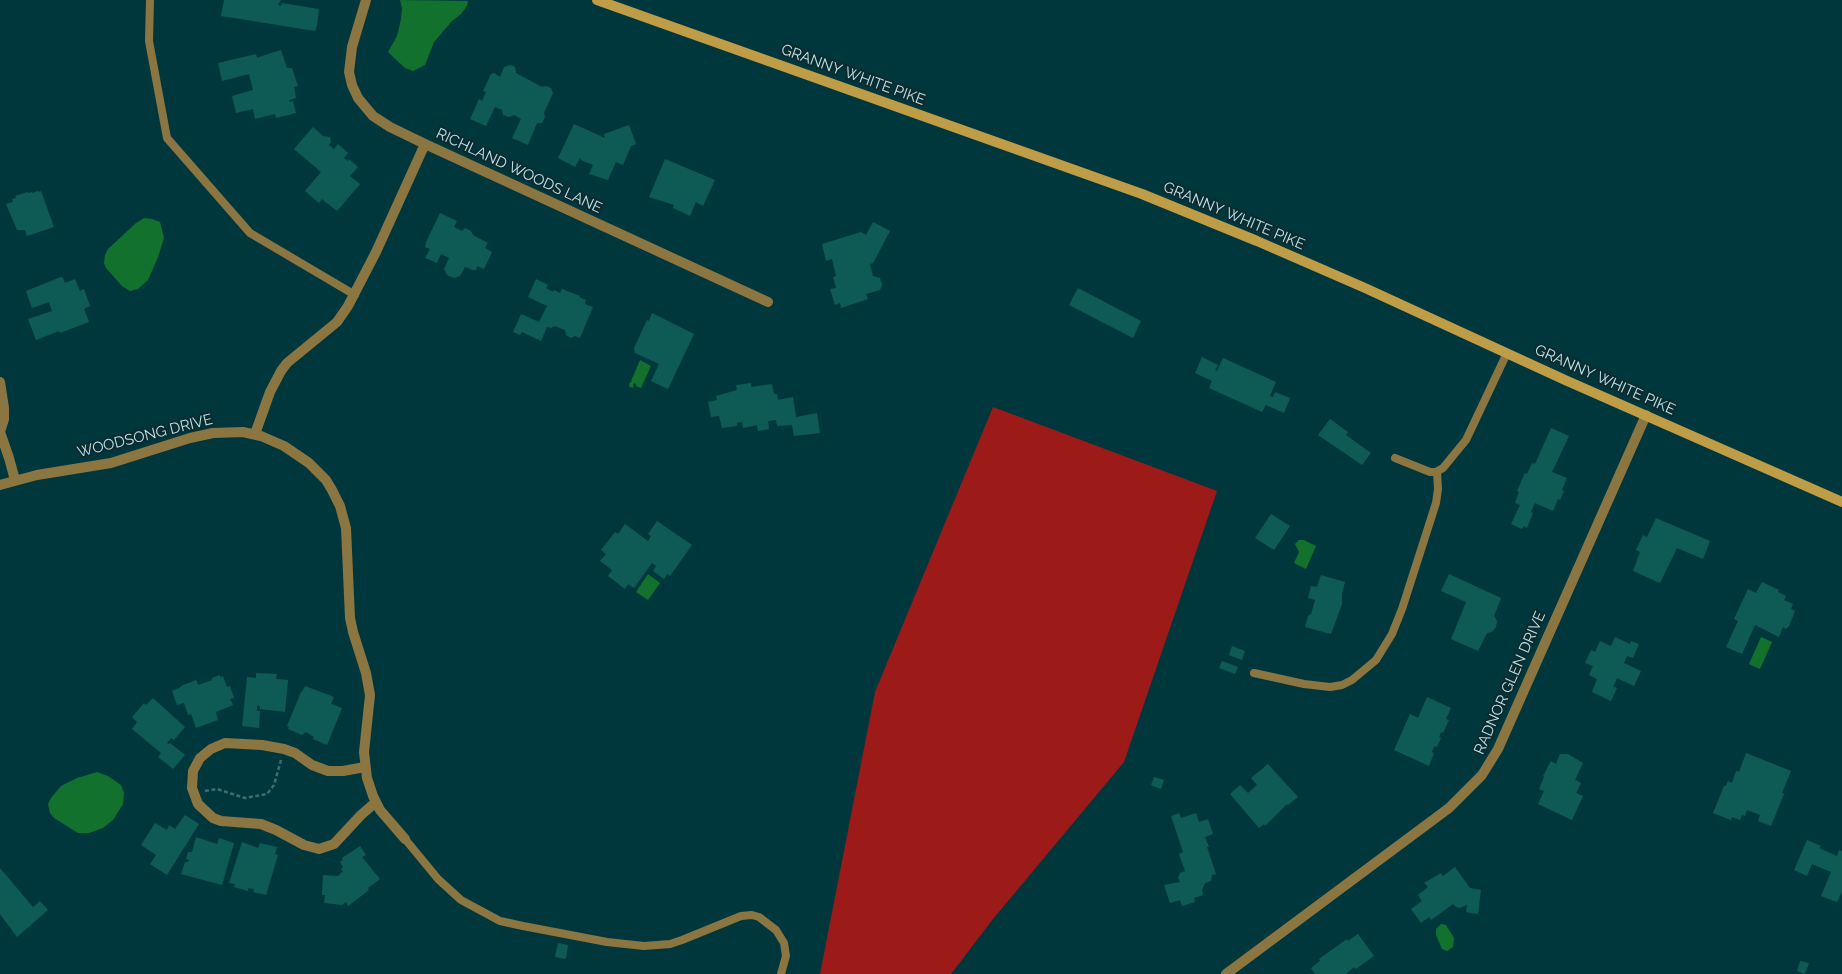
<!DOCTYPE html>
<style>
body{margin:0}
canvas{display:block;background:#00373d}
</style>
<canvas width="1842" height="974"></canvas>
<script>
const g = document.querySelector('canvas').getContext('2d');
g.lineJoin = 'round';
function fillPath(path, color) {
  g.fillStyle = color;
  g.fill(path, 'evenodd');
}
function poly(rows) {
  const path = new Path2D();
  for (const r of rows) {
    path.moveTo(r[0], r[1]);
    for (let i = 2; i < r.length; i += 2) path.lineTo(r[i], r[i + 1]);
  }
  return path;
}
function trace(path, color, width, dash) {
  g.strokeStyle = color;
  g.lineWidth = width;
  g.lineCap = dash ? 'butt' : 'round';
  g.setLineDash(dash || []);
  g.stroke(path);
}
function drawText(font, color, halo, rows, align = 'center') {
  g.font = font + ' Raleway,sans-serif';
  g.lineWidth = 4;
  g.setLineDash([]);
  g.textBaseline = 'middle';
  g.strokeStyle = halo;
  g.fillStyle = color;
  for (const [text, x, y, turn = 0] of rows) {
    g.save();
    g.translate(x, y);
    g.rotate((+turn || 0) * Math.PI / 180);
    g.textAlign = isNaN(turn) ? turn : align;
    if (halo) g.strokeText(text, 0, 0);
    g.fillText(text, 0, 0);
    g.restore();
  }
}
const forest = poly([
 [993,407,1217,491,1124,762,993,919,951,974,820,974,875,692]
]);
const water = poly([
 [400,0,468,1,467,6,461,14,452,21,434,42,425,65,413,71,405,68,388,52,397,36,401,19,402,8],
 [144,218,152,219,160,222,164,238,158,257,148,280,138,289,130,291,122,286,106,268,104,263,105,255,108,249,136,223],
 [640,360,651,366,641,388,636,386,636,384,634,383,633,388,629,386,630,382,632,382,631,381],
 [1299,540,1304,540,1316,546,1306,569,1294,563,1299,552,1295,544],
 [648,574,660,583,648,600,636,592],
 [1761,637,1772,642,1760,669,1749,664],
 [97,772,108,776,121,785,124,793,123,804,113,820,103,828,89,833,78,833,54,818,50,813,48,804,51,798,61,786,77,778],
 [1441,924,1446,925,1454,938,1453,947,1447,951,1442,949,1436,935,1436,929]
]);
const building = poly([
 [224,0,281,0,278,5,281,6,282,3,319,9,317,26,315,31,221,16],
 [281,50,287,68,292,68,298,86,294,87,296,98,289,100,290,102,293,101,296,113,276,118,275,114,255,119,253,109,236,113,232,96,253,90,249,74,222,81,218,63,256,54,257,58,259,57],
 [510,65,515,67,516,73,542,87,546,86,551,88,553,93,544,113,545,117,542,123,537,123,528,145,512,138,521,119,514,115,509,117,503,115,502,110,495,107,486,126,470,119,479,99,482,101,486,92,483,91,491,74,494,73,500,77,504,67],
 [574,124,605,138,604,134,629,125,636,144,631,146,623,165,616,162,608,180,589,174,593,165,581,160,580,158,575,167,558,158],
 [313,127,323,136,330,137,331,142,329,145,334,149,338,144,348,153,344,158,348,161,349,159,358,167,350,176,360,184,337,211,322,199,319,203,305,191,321,172,294,149],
 [665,159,715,180,703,206,696,202,690,216,673,208,674,205,649,197],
 [38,191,39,192,41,191,54,227,27,236,25,230,17,230,6,204,13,202,12,199,16,198,15,196,27,192,28,193,32,192,32,193],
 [440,213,457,221,454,227,462,231,465,228,471,231,473,235,488,243,485,248,492,252,484,269,477,266,476,270,473,270,465,267,460,276,454,278,447,275,444,269,449,258,441,254,437,263,425,258,430,249,425,247,426,242],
 [873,222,890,231,873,263,870,264,873,276,880,278,882,285,880,290,866,294,868,299,841,308,840,303,835,305,830,289,836,288,833,277,836,276,832,259,826,261,822,244,861,232,866,235],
 [61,277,63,278,65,283,75,279,80,291,84,289,90,306,84,309,89,322,60,333,59,331,36,340,28,319,52,311,49,302,32,308,26,291],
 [536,279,548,285,546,288,553,292,554,290,560,293,562,289,580,296,579,297,586,300,585,303,587,305,593,307,580,338,575,336,571,338,566,335,565,330,555,326,551,328,547,327,541,341,522,332,520,335,513,332,521,314,539,322,547,306,528,297],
 [1078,288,1141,321,1133,338,1069,305],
 [652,313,694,334,668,389,651,381,659,364,635,353,634,348,647,320,649,321],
 [1202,357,1218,365,1215,370,1217,371,1223,358,1276,382,1270,396,1273,397,1275,392,1290,398,1284,413,1266,405,1262,412,1209,388,1212,381,1195,373],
 [751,383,751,387,772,384,774,394,777,394,778,400,793,397,796,417,817,413,820,433,794,436,792,425,777,426,776,420,768,421,769,429,758,431,757,425,743,428,742,422,737,423,737,426,722,428,719,416,711,417,708,402,717,400,716,396,737,390,736,385],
 [1330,419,1348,432,1346,435,1371,453,1362,465,1318,435],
 [1551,428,1569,436,1552,472,1567,478,1562,490,1564,491,1560,500,1558,499,1553,511,1535,503,1531,512,1533,513,1527,528,1524,526,1522,529,1511,524,1520,505,1515,503,1519,492,1517,491,1525,473,1527,474,1532,463,1535,464],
 [1271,514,1290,526,1274,550,1255,538],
 [1656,518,1710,541,1703,559,1677,548,1660,583,1633,571,1640,552,1636,550,1643,535,1647,537],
 [657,521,692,545,670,576,667,574,664,579,653,571,656,566,652,563,634,588,628,584,625,589,608,576,612,570,600,561,606,554,601,550,615,532,618,534,625,524,648,541,651,536,648,534],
 [1449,574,1501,598,1494,616,1497,621,1496,627,1492,632,1487,633,1478,651,1451,639,1466,602,1441,591],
 [1321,575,1345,582,1342,594,1342,604,1331,634,1305,627,1308,616,1311,614,1315,600,1308,598,1311,586,1317,587],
 [1762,582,1779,590,1778,592,1786,596,1784,600,1793,604,1791,609,1795,611,1789,626,1786,629,1783,627,1779,637,1755,625,1742,654,1726,647,1738,621,1734,619,1748,589,1756,593],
 [1615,637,1630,644,1631,641,1639,644,1633,658,1627,656,1624,663,1641,671,1634,686,1617,678,1613,687,1617,688,1611,701,1592,692,1597,679,1589,675,1593,666,1585,663,1591,650,1595,652,1600,641,1611,646],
 [1232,646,1245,651,1242,660,1229,655],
 [1222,661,1238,667,1235,674,1219,668],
 [256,673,277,674,276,679,288,680,285,712,260,709,260,706,257,706,257,711,260,711,259,728,242,726,247,677,256,678],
 [220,675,220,677,223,676,227,687,230,686,234,698,230,699,233,705,216,712,218,720,196,728,191,714,188,715,184,703,177,705,172,691,181,687,181,686,196,680,198,685,212,680,212,678],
 [305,686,334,697,331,704,342,708,327,745,313,739,314,737,306,732,302,735,288,729,289,727,287,726,301,692,302,692],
 [1427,697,1451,708,1446,719,1449,720,1443,733,1441,732,1439,737,1441,738,1437,747,1434,746,1432,752,1434,753,1429,766,1394,750,1410,714,1418,718],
 [153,698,185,727,174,740,171,738,167,743,169,744,170,743,185,755,173,769,158,757,161,753,132,729,137,722,132,717,144,703,146,705],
 [1746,753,1791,771,1782,793,1784,794,1771,826,1758,821,1760,815,1747,810,1745,816,1742,815,1740,820,1732,817,1731,820,1713,813,1724,786,1726,786,1728,781,1732,783,1736,771,1739,772],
 [1560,754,1568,754,1583,763,1575,780,1581,783,1576,793,1583,796,1572,820,1538,804,1544,791,1539,789,1544,777,1543,776,1551,761,1556,764],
 [1268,764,1298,797,1288,805,1287,804,1265,826,1264,824,1259,828,1230,794,1240,785,1248,793,1257,785,1251,778],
 [1154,777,1164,780,1161,789,1151,785],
 [1179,813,1181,818,1196,813,1199,822,1208,819,1213,834,1205,837,1209,847,1207,847,1216,874,1212,875,1211,881,1205,883,1202,890,1203,895,1194,898,1195,902,1182,906,1180,900,1170,903,1164,885,1180,882,1178,878,1180,873,1185,871,1179,854,1183,852,1171,816],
 [185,815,199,824,167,875,150,864,156,855,141,845,155,823,167,830,169,825,175,829],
 [196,837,217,844,219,838,234,843,222,885,181,874,185,862,188,862,189,860,186,859,188,852,192,852],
 [1807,840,1821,846,1819,848,1837,856,1839,850,1842,851,1842,892,1837,902,1821,896,1831,872,1812,864,1807,876,1794,870],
 [242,842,258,848,260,843,277,847,275,854,278,855,266,895,253,892,254,889,248,888,248,891,234,887,235,884,229,883],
 [360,846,366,855,362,857,380,879,368,888,369,890,348,906,346,902,342,905,324,903,325,895,322,895,323,875,338,876,343,871,341,869,343,867,340,862,343,860,342,858],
 [1455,867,1470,888,1481,890,1478,914,1466,912,1467,905,1460,908,1456,907,1453,904,1431,920,1429,917,1421,923,1411,909,1422,901,1418,895,1428,887,1424,883,1441,873,1443,876],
 [0,868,33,907,40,901,48,910,17,937,0,914],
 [1358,934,1374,956,1356,969,1354,967,1346,974,1315,974,1311,968,1320,961,1319,959,1347,939,1348,941],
 [558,943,568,945,566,959,555,957],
 [1800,961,1809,963,1805,974,1797,971]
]);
const path = poly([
 [205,791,217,789,245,798,267,794,274,785,281,760]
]);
const service = poly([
 [150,0,149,41,167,138,250,233,355,295],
 [1395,458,1430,472,1436,472,1443,468,1466,440,1507,353],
 [1254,673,1304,684,1330,687,1342,685,1352,680,1376,660,1392,634,1402,609,1436,503,1438,489,1437,472],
 [405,839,438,879,461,900,500,921,523,926,607,942,644,946,670,944,682,940,741,916,752,915,759,917,776,930,784,943,786,956,781,974]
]);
const minor = poly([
 [366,0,352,47,349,72,352,85,358,98,373,116,390,127,425,144,768,302],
 [0,382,4,408,4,419,0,432],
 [0,432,9,458,15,480],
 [255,434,270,392,281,371,287,363,337,322,348,306,376,252,425,144],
 [0,485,37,475,111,463,190,438,213,433,243,432,261,436,284,446,309,463,326,480,332,490,340,506,346,528,350,618,353,632,366,673,370,695,364,752,367,778,373,796,380,810,405,839],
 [365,767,343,771,328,771,312,765,295,753,284,749,262,745,225,743,211,749,200,758,193,771,192,788,198,804,213,818,221,821,261,824,276,830,304,845,319,849,334,844,361,815,376,802],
 [1226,974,1449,808,1482,775,1498,749,1646,415]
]);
const secondary = poly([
 [597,0,1142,194,1257,241,1365,288,1565,380,1842,502]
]);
const streetNames = [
 ["GRANNY WHITE PIKE",853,75,20],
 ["RICHLAND WOODS LANE",519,171,25],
 ["GRANNY WHITE PIKE",1234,216,23],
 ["GRANNY WHITE PIKE",1605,380,24],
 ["WOODSONG DRIVE",145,436,-14],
 ["RADNOR GLEN DRIVE",1510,683,-66]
];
fillPath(forest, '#9c1a18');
fillPath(water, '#12712d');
fillPath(building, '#0e5b56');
trace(path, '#3b6e74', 2.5, [4, 2.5]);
trace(service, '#8b7642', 8);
trace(minor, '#8b7642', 10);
trace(secondary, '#bf9c46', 10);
drawText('15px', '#bce5eb', '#0d2a2e', streetNames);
</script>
